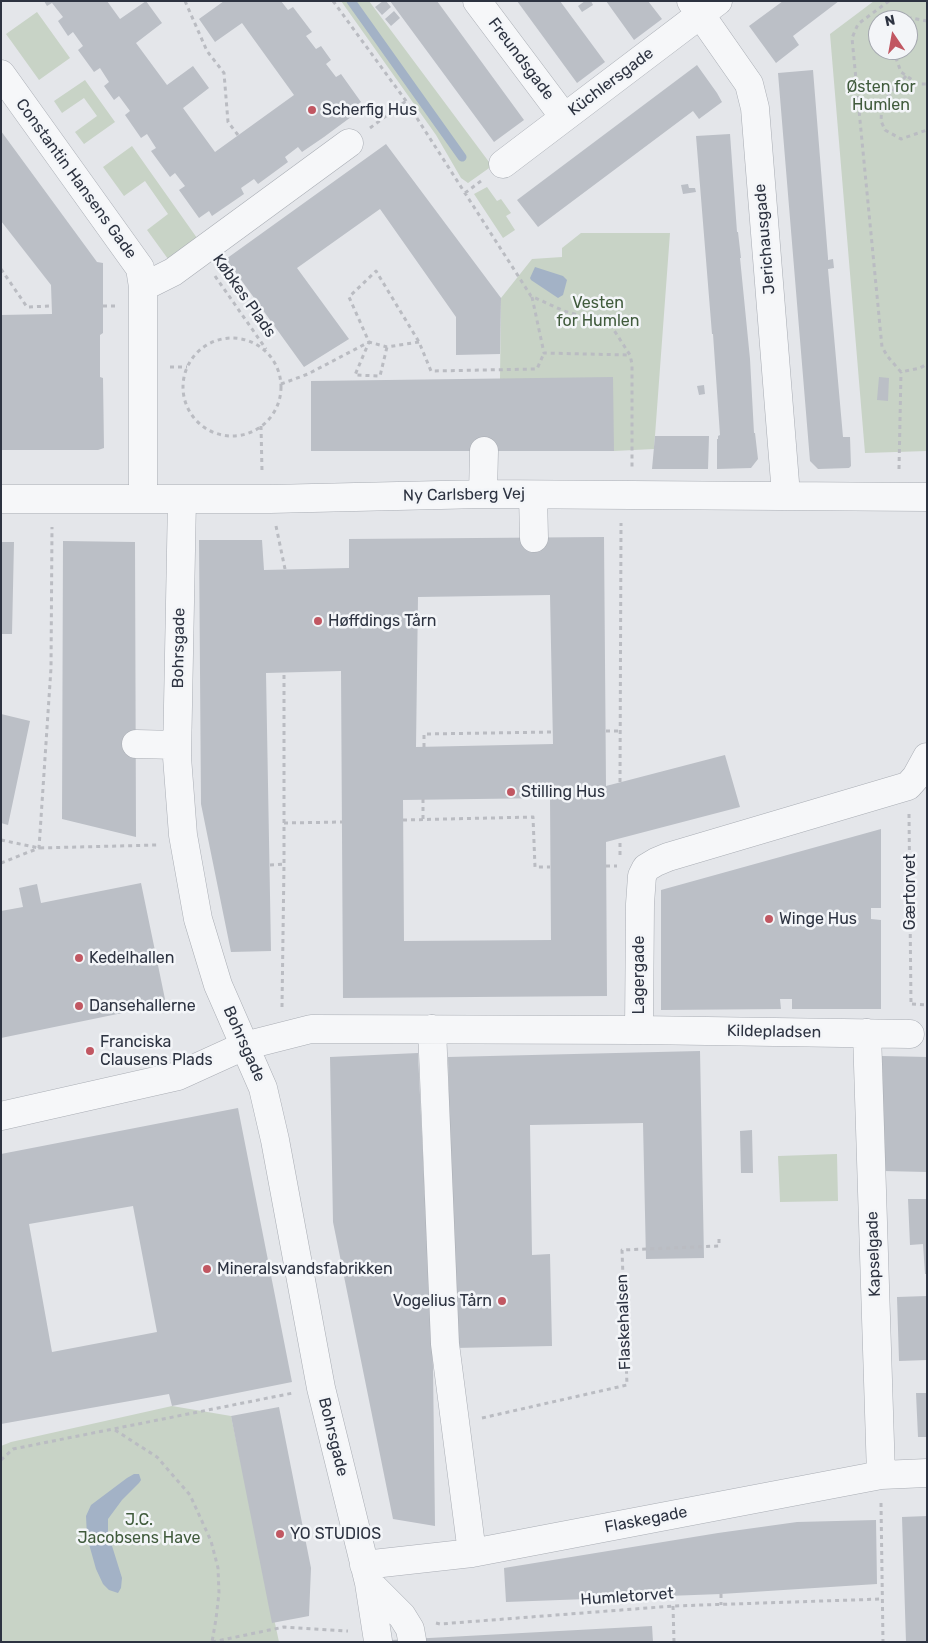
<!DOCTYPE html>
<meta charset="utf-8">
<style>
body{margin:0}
#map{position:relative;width:928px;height:1643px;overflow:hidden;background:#e4e6ea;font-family:Rubik,sans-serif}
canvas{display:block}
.frame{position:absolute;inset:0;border:2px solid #2d3341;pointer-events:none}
.north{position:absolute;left:868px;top:10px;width:50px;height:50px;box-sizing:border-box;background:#f3f5f8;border:1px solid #a4a7af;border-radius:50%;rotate:348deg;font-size:14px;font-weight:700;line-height:20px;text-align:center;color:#2d3341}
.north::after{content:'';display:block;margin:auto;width:18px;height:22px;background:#c15762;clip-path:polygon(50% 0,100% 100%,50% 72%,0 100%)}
</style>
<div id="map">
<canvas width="928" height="1643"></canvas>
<div class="frame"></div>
<div class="north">N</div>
</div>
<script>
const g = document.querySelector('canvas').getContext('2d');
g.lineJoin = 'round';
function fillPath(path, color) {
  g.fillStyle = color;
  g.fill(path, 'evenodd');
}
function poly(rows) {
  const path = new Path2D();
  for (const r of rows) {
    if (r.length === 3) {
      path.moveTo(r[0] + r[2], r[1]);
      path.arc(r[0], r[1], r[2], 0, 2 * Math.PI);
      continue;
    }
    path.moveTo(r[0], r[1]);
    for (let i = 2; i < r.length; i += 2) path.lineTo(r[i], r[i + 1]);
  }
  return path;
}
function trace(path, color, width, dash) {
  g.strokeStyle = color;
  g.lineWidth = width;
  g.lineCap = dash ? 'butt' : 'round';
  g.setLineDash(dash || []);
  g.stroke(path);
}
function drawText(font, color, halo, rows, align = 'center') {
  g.font = font + ' Rubik,sans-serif';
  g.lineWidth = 5;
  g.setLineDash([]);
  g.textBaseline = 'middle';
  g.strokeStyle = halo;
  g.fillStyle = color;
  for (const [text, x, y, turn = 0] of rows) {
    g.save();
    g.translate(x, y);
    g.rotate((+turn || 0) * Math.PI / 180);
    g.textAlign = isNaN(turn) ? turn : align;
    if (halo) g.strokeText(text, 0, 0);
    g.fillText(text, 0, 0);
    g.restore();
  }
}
const green = poly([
 [341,1,369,1,492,166,468,183,461,178,436,135],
 [874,1,927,1,927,451,865,453,830,34],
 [878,20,908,20,908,50,878,50],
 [37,12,70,58,39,80,6,34],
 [85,80,115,122,84,144,75,132,97,116,84,98,62,113,54,101],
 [132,146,197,238,168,259,147,230,168,214,145,181,124,196,103,167],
 [487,187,497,201,501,199,511,213,506,216,515,230,503,238,474,194],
 [581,233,670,233,654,449,614,451,500,379,501,298,532,259,562,257,562,248],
 [837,1154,838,1201,780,1202,778,1156],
 [172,1406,231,1416,279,1642,1,1642,1,1446,11,1442]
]);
const water = poly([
 [535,267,563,276,567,280,563,295,558,298,531,280,530,278],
 [134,1474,139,1474,141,1480,139,1483,122,1500,108,1519,108,1533,122,1578,121,1588,118,1593,109,1590,103,1584,96,1569,87,1537,86,1516,91,1505,127,1478]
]);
const stream = poly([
 [351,1,462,157]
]);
const building = poly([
 [44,1,107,1,120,19,146,1,162,23,136,43,167,85,193,66,209,88,183,108,215,152,294,95,242,23,215,42,199,19,224,1,281,1,288,10,293,7,312,32,306,36,316,49,321,46,331,60,326,64,336,77,341,74,361,102,347,112,351,117,324,137,302,152,298,147,285,157,288,162,258,184,254,179,241,188,244,194,212,216,209,211,199,218,179,190,185,186,175,173,170,177,151,151,156,148,147,134,141,138,125,115,130,111,119,96,114,100,104,86,109,82,100,68,94,72,78,50,83,46,73,32,68,36,58,21,63,17,52,3,47,6],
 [383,1,386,1,391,7,382,15,375,7],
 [390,1,437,1,524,120,494,142],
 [517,1,560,1,605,62,577,83],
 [585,1,591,1,593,5,582,12,578,6],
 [606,1,648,1,662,19,634,40],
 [783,1,839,1,793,36,799,45,776,63,749,26],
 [394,11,400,18,391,26,385,19],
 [697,65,717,93,722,102,699,119,693,111,538,227,517,200],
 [813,70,828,258,828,260,833,259,834,268,828,269,843,437,850,437,851,466,849,468,818,469,810,461,778,73],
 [1,131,97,262,103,263,103,333,100,335,100,377,103,378,104,448,98,450,1,450,1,315,52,314,51,285,1,221],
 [730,134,737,232,738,232,741,258,740,258,750,359,754,433,755,433,758,459,751,468,717,469,717,439,718,439,718,436,720,435,713,334,712,334,696,136],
 [386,144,501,298,500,354,456,355,456,317,380,209,297,268,349,339,304,367,226,259],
 [688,184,689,188,695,188,696,192,683,194,681,185],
 [613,377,614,451,311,451,311,381],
 [879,377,889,378,888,401,877,400],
 [704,385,705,394,699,395,697,386],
 [655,436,709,436,708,469,652,469],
 [604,537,606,786,725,755,740,807,606,842,607,996,343,998,341,671,266,673,271,951,231,952,201,804,199,540,262,540,264,570,349,568,349,539],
 [550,595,553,744,416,747,418,597],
 [550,798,551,940,404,941,403,800],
 [63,541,135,542,136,837,62,819],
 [1,542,14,542,12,634,1,634],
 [1,714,30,721,8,825,1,823],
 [881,829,881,908,871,908,871,919,881,920,881,1009,792,1009,792,999,780,999,781,1009,661,1010,661,890],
 [141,883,166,1004,1,1038,1,911,23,907,19,888,37,884,41,903],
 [700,1051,704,1258,646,1259,643,1123,530,1125,532,1255,550,1254,552,1346,454,1348,448,1057],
 [418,1053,433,1367,435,1526,393,1519,333,1222,330,1057],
 [882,1056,927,1057,927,1172,883,1171],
 [238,1108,292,1382,172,1406,169,1394,1,1424,1,1154],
 [133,1206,157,1332,52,1352,29,1224],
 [752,1130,753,1173,741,1173,740,1131],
 [908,1199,927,1199,927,1274,925,1274,923,1244,910,1245],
 [927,1296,927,1360,899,1361,897,1297],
 [916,1393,927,1393,927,1437,918,1437],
 [279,1407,311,1568,309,1616,272,1623,231,1416],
 [927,1516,927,1642,906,1642,902,1517],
 [876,1520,877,1584,721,1594,506,1602,504,1568,718,1533,797,1522],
 [652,1626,653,1642,393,1642,392,1640]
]);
const path = poly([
 [185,1,207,51,224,73,228,122,238,135],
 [333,1,406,101,531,296,564,311,610,324,630,355,632,364,632,467],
 [889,1,858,24,852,38,882,347,888,357,901,372,920,368,927,364],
 [908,20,911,18,927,21],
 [893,50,901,72,918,84,927,84],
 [906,76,882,103,881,121,885,130,901,139,927,130],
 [370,128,406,101],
 [465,193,481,181],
 [1,269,27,307,51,306],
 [215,276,266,349],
 [532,297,544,353,629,355],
 [103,306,115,306],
 [232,387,49],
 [419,342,387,347,369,342,349,297,376,271,419,342,431,371,537,369,544,353],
 [170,367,187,367],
 [281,384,308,374,369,342,355,375,380,376,387,347],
 [261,426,262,471],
 [899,469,901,372],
 [276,526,285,569],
 [606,731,620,731],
 [424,747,424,734,553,732],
 [620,782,621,523],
 [909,814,911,1005],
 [423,819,423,799],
 [403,820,533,817,535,867,550,867],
 [284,823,342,822],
 [1,840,39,848,157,845],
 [620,855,620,839],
 [1,863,39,848,51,668,52,527],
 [270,865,284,864],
 [606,866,617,866],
 [912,1004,927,1005],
 [282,1007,284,864,284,672],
 [482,1418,627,1385,622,1250,719,1246,719,1236],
 [115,1430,157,1457,190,1495,211,1541,218,1568,219,1593,216,1619,212,1642],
 [1,1460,13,1449,293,1393],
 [881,1503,883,1642],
 [721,1594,721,1605],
 [673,1606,674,1642],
 [436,1623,440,1624,673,1606,882,1599],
 [212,1642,284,1627,348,1631]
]);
const minor = poly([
 [477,1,564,117],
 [691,1,749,84,755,108,786,495],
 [1,74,140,268,143,287,143,499],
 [503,164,718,1],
 [143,287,173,272,349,143],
 [483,494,484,451],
 [533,495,534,538],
 [1,499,270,499,483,494,927,497],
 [182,499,177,757,183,835,198,919,218,985,263,1088,275,1140,321,1388,369,1583,378,1641],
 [136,744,177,745],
 [432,1029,445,1344,472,1553],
 [639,1030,910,1034],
 [867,1033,881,1475],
 [1,1116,178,1076,244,1046,311,1029,639,1030,640,904,642,876,646,868,656,862,668,857,908,786,916,777,927,757],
 [364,1565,472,1553,881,1475,927,1473],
 [369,1583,402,1616,410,1629,412,1640]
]);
const markers = [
 [312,110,5,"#c15762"],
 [318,621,5,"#c15762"],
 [511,792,5,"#c15762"],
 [769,919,5,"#c15762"],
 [79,958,5,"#c15762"],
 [79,1006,5,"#c15762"],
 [90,1051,5,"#c15762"],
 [207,1269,5,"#c15762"],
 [502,1301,5,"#c15762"],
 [280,1534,5,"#c15762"]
];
const streetNames = [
 ["Freundsgade",521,59,53],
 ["Küchlersgade",611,82,-37],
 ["Constantin Hansens Gade",76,179,54],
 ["Jerichausgade",765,239,-95],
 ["Købkes Plads",244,296,55],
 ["Ny Carlsberg Vej",464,495,-1],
 ["Bohrsgade",179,648,-89],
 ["Gærtorvet",910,892,-90],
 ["Lagergade",639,975,-90],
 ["Kildepladsen",774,1032,1],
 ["Bohrsgade",244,1044,66],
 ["Kapselgade",874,1254,-92],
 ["Flaskehalsen",624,1322,-92],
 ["Bohrsgade",333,1437,76],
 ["Flaskegade",646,1520,-11],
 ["Humletorvet",627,1597,-4]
];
const parkNames = [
 ["Østen for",881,87],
 ["Humlen",881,105],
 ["Vesten",598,303],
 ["for Humlen",598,321],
 ["J.C.",139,1520],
 ["Jacobsens Have",139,1538]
];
const poiNames = [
 ["Scherfig Hus",322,110],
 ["Høffdings Tårn",328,621],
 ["Stilling Hus",521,792],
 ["Winge Hus",779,919],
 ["Kedelhallen",89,958],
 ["Dansehallerne",89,1006],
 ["Franciska",100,1042],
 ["Clausens Plads",100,1060],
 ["Mineralsvandsfabrikken",217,1269],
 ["Vogelius Tårn",492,1301,"right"],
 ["YO STUDIOS",290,1534]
];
fillPath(green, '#c8d3c6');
fillPath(water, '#a3b2c6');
trace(stream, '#a3b2c6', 9);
fillPath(building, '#bbbfc6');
trace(minor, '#a9adb4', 29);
trace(path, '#babcc2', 3, [4, 4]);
trace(minor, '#f6f7f9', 28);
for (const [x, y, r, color] of markers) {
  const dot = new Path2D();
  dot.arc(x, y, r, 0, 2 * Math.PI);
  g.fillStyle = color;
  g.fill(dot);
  trace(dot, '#f3f5f8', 2);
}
drawText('16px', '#2d3341', '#f3f5f8', streetNames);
drawText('16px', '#405b3c', '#f3f5f8', parkNames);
drawText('16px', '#2d3341', '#f3f5f8', poiNames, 'left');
</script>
